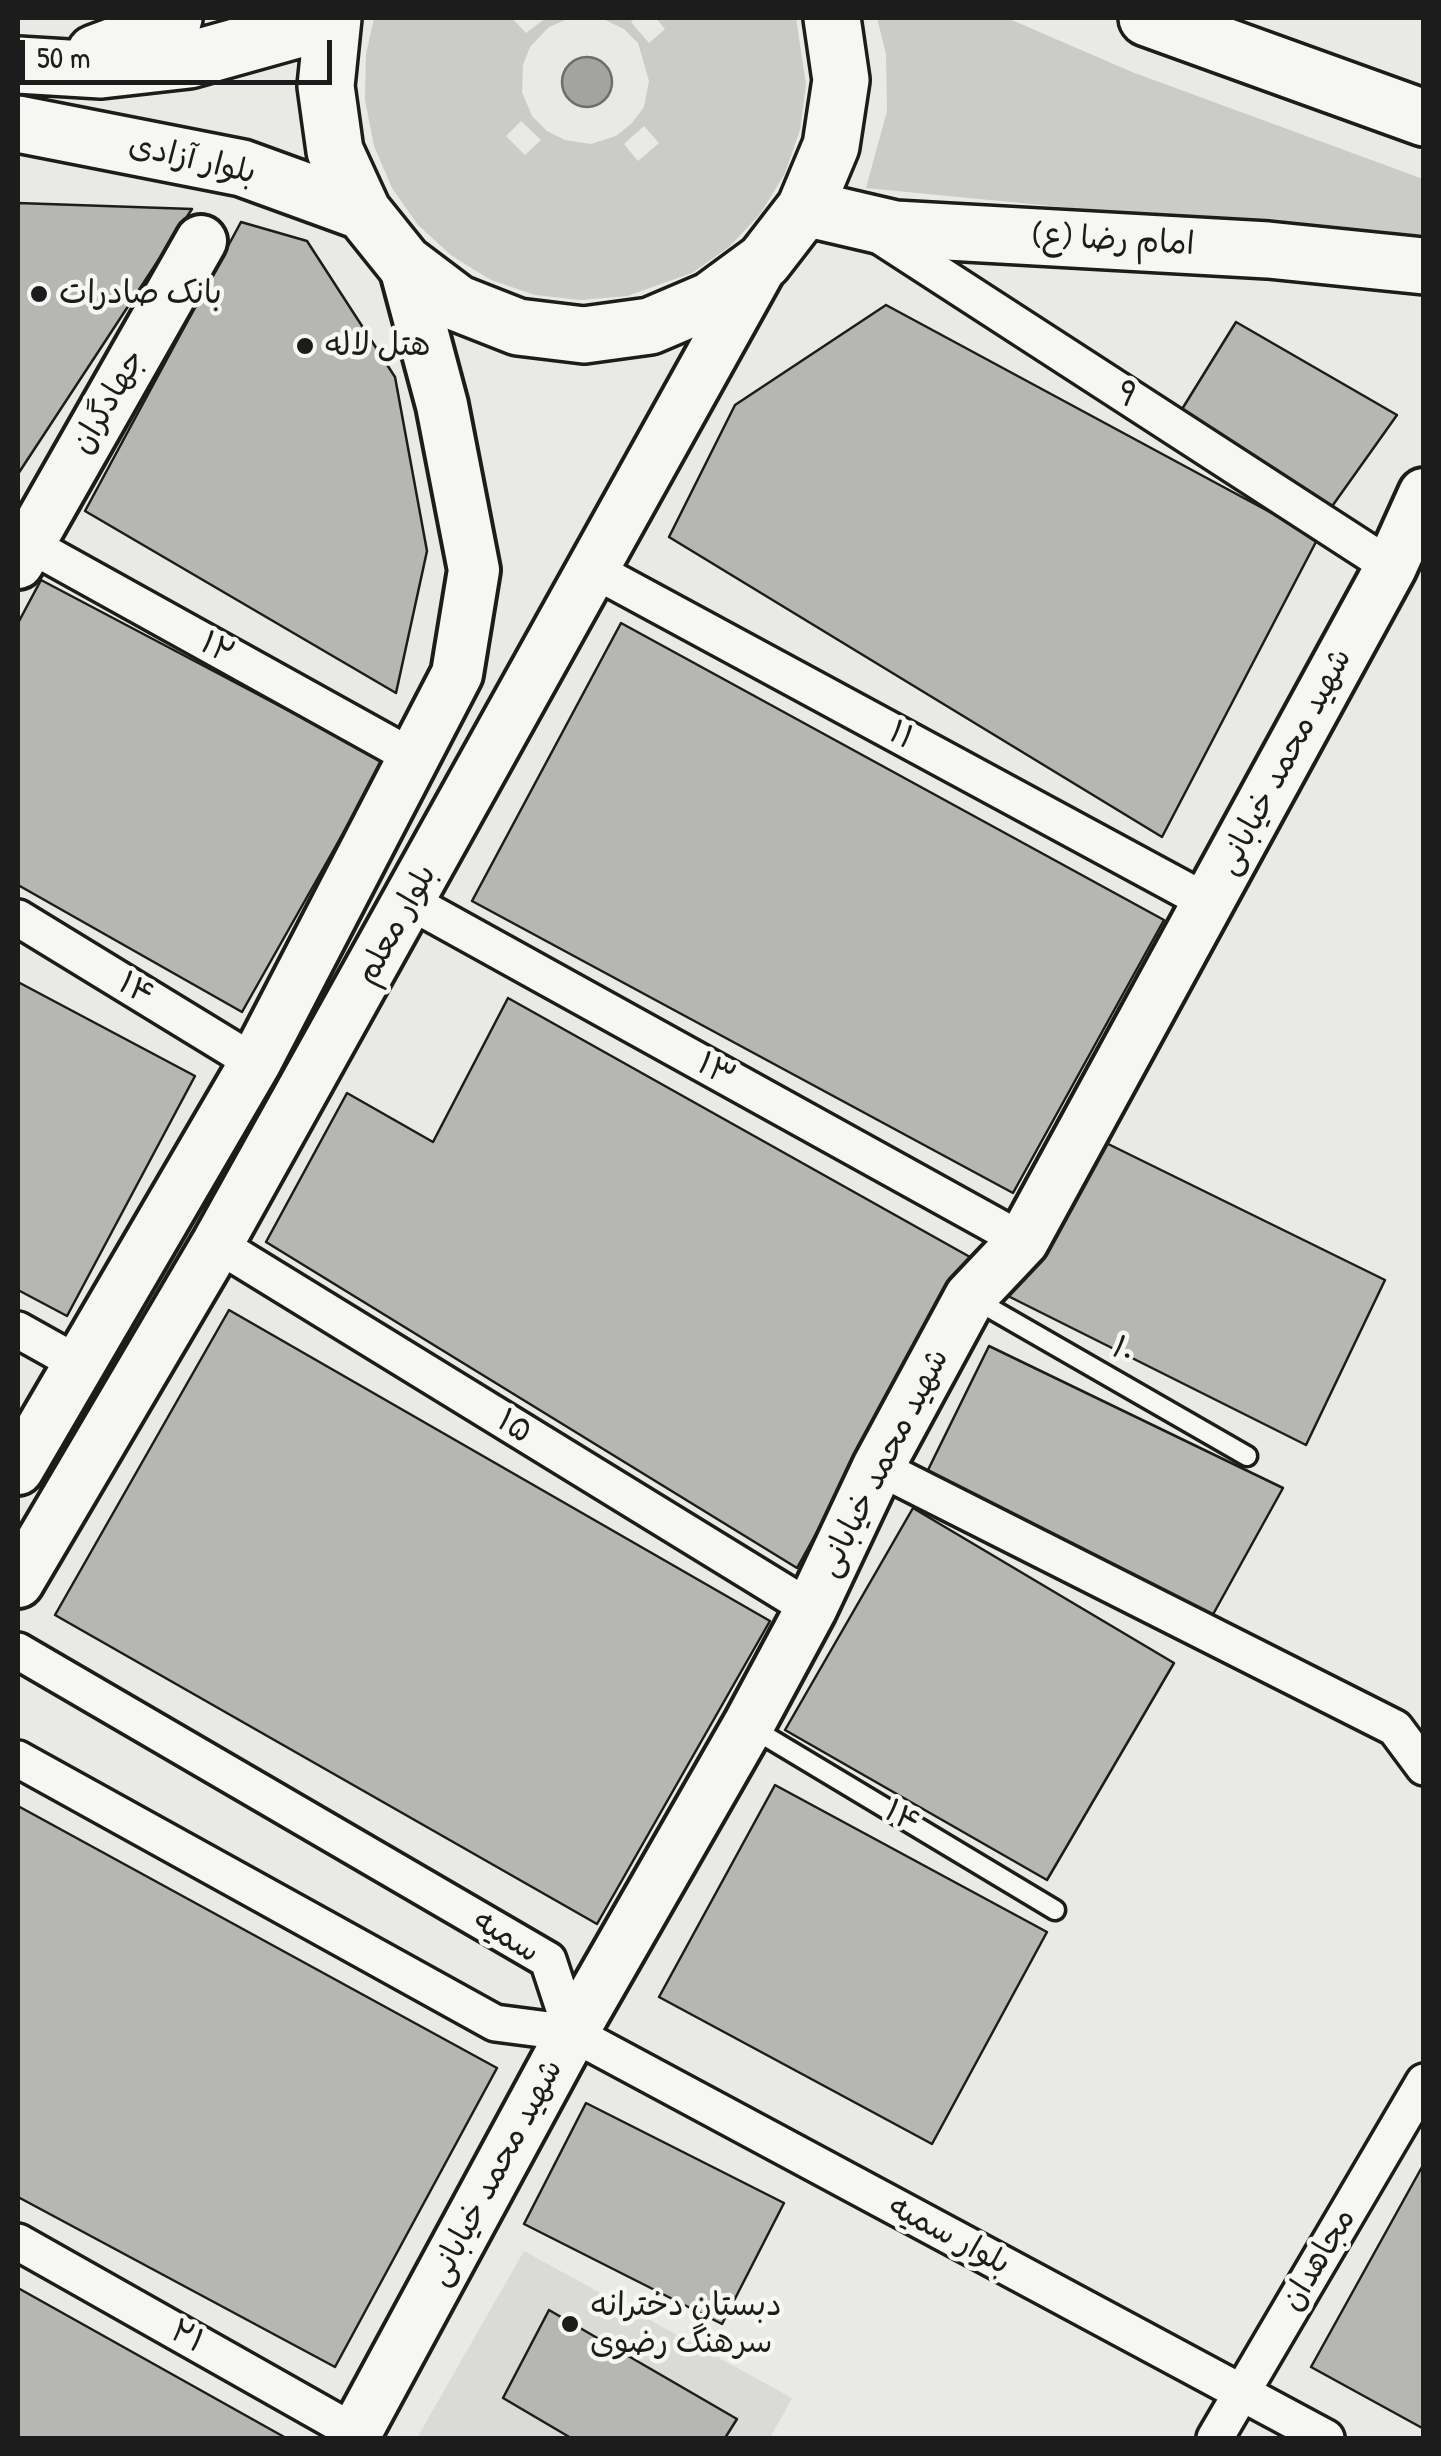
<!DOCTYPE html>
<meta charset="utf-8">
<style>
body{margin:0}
#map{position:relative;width:1441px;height:2456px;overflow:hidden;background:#e9e9e5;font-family:"Patrick Hand",sans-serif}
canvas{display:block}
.frame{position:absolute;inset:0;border:20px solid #1c1c1c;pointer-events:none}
.scale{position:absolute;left:20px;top:40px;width:312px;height:45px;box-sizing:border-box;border:5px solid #1c1c1c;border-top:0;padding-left:12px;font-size:30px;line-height:35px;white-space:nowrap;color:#1c1c1c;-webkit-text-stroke:8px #f6f6f2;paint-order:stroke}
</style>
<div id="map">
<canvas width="1441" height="2456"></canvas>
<div class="frame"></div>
<div class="scale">50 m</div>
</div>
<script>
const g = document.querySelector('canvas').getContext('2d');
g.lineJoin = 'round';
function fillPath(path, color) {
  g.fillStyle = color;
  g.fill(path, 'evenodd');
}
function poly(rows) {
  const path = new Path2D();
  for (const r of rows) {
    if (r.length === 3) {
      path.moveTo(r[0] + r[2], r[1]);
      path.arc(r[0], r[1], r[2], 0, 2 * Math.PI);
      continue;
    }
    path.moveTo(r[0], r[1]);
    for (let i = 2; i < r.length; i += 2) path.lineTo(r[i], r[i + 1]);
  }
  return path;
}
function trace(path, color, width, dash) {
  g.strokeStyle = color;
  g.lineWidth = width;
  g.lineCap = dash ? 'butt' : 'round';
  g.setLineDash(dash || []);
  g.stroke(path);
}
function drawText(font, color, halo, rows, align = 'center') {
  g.font = font + ' "Patrick Hand","Playpen Sans Arabic",sans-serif';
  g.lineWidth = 9;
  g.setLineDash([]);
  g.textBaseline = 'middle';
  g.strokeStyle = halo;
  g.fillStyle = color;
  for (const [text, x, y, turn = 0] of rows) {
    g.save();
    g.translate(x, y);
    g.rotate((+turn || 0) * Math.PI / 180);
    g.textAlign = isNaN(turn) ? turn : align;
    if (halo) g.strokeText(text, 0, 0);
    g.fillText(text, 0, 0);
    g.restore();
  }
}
const built = poly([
 [524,2251,792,2398,770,2438,417,2438]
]);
const green = poly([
 [374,18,512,18,526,33,546,18,570,18,549,27,530,47,523,65,522,92,532,116,547,131,565,140,591,144,616,136,632,123,644,107,649,81,638,43,624,29,601,18,636,18,631,22,649,43,665,29,656,18,796,18,806,85,800,130,785,173,761,213,729,247,692,273,627,296,581,300,535,295,491,280,452,256,418,225,392,188,374,146,365,100,366,54],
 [521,121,541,140,525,155,506,136],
 [644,126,659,143,638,161,624,144],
 [877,18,1007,18,1132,72,1423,179,1423,242,866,188,887,111,886,54]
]);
const water = poly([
 [587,82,25]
]);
const building = poly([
 [18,203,192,209,18,474,18,203],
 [241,222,307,241,395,377,427,551,396,693,85,511,241,222],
 [886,305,1318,538,1162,837,669,537,735,405,886,305],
 [1236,322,1397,415,1328,512,1179,414,1236,322],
 [41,580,384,761,242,1012,18,885,18,623,41,580],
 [621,623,1164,920,1013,1193,472,901,621,623],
 [18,982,195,1076,67,1316,18,1290,18,982],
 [508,998,970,1257,797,1568,266,1242,347,1093,433,1142,508,998],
 [1098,1139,1385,1280,1306,1445,1008,1296,1098,1139],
 [229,1310,770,1621,597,1924,55,1615,229,1310],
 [989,1346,1283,1488,1211,1618,926,1474,989,1346],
 [913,1508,1174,1663,1047,1880,785,1730,913,1508],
 [775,1785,1047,1932,932,2144,659,1997,775,1785],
 [18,1806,497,2068,335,2367,18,2197,18,1806],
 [586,2103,784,2203,722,2324,524,2224,586,2103],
 [1422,2167,1424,2168,1424,2429,1311,2367,1422,2167],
 [18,2288,286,2438,18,2438,18,2288],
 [549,2310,737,2419,725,2438,571,2438,503,2398,549,2310]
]);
const lane = poly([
 [974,1299,1247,1456],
 [752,1728,1055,1910]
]);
const street = poly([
 [874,232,1391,567],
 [18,538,416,759],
 [594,570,1209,903],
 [409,901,1023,1241],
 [18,918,255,1063],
 [217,1244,811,1609],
 [18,1330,77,1363],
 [878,1467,1395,1728,1424,1767],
 [18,1651,548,1960,572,2033],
 [18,1759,495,2023,572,2033,1326,2438],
 [18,2242,356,2433],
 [1215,2438,1424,2082]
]);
const secondary = poly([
 [18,563,201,241],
 [18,1469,255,1063,457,674,474,570,442,405,404,263],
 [18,1582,217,1244,764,261],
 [353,2438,572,2033,748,1726,811,1609,878,1467,970,1297,1023,1241,1391,567,1424,494]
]);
const primary = poly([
 [333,18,326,86,335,151,363,212,404,263,457,303,518,327,584,335,650,326,711,300,764,261,805,208,831,146,841,80,832,18],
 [1147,18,1424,118],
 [95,53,157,30,174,18],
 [18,65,101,70,189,60,332,20],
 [18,124,242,168,363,212],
 [805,208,895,229,1268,250,1424,266]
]);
const markers = [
 [39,294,10,"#1c1c1c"],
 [305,346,10,"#1c1c1c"],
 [570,2324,10,"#1c1c1c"]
];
const streetNames = [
 ["بلوار آزادی",192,160,13],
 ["امام رضا (ع)",1113,241,3],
 ["۹",1126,395,33],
 ["جهادگران",109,402,-60],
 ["۱۲",217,649,29],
 ["۱۱",901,736,28],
 ["شهید محمد خیابانی",1285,762,-62],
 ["بلوار معلم",397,925,-61],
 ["۱۴",136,990,31],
 ["۱۳",716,1071,29],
 ["۱۰",1123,1351,30],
 ["۱۵",514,1427,32],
 ["شهید محمد خیابانی",884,1463,-63],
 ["۱۴",902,1818,31],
 ["سمیه",506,1937,32],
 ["شهید محمد خیابانی",496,2173,-62],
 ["بلوار سمیه",949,2236,28],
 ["مجاهدان",1319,2260,-59],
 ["۲۱",187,2337,29]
];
const poiNames = [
 ["بانک صادرات",59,294],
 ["هتل لاله",325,346],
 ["دبستان دخترانه",590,2306],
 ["سرهنگ رضوی",590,2343]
];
fillPath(built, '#dadad6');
fillPath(green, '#cbcbc7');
fillPath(water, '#a3a3a1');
trace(water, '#6d6d6c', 2.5);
fillPath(building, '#b6b6b3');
trace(building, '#1c1c1c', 2.5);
trace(lane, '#1c1c1c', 25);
trace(street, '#1c1c1c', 42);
trace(secondary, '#1c1c1c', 58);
trace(primary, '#1c1c1c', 62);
trace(lane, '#f6f6f2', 18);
trace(street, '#f6f6f2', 35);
trace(secondary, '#f6f6f2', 50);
trace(primary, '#f6f6f2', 55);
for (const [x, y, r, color] of markers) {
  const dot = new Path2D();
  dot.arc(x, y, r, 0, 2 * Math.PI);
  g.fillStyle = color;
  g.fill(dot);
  trace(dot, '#f6f6f2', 4);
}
drawText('32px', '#1c1c1c', '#f6f6f2', streetNames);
drawText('32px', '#1c1c1c', '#f6f6f2', poiNames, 'left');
</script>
